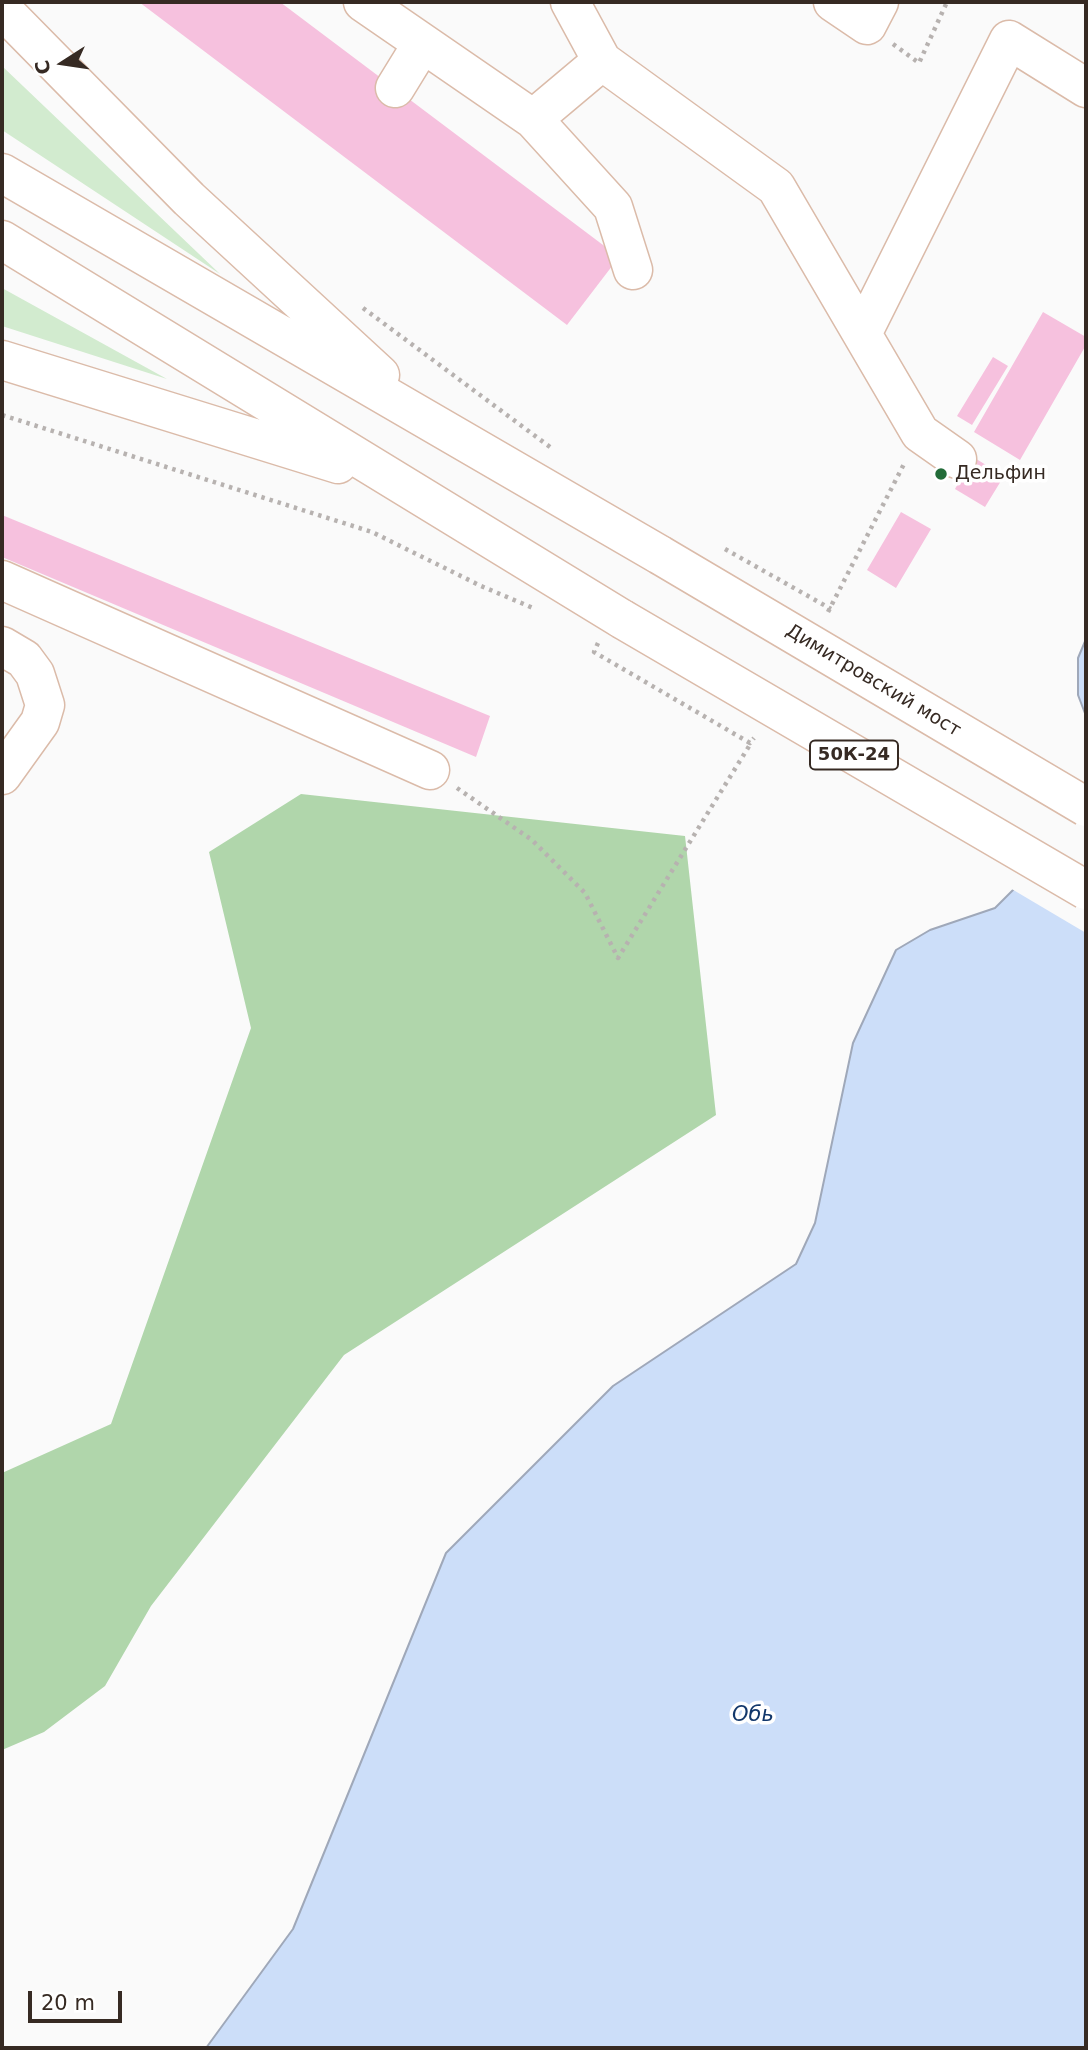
<!DOCTYPE html>
<meta charset="utf-8">
<style>
body{margin:0}
#map{position:relative;width:1088px;height:2050px;overflow:hidden;background:#fafafa;font-family:"DejaVu Sans",sans-serif}
canvas{display:block}
.frame{position:absolute;inset:0;border:4px solid #362a23;pointer-events:none}
.north{position:absolute;left:28px;top:28px;width:70px;height:70px;-webkit-text-stroke:5px #fff;paint-order:stroke;rotate:258deg;font-size:19px;font-weight:700;line-height:28px;text-align:center;color:#362a23}
.north::after{content:'';display:block;margin:auto;width:24px;height:32px;background:#362a23;clip-path:polygon(50% 0,100% 100%,50% 72%,0 100%)}
.scale{position:absolute;left:28px;top:1991px;width:94px;height:32px;box-sizing:border-box;border:4px solid #362a23;border-top:0;padding-left:9px;font-size:21px;line-height:24px;white-space:nowrap;color:#362a23;-webkit-text-stroke:5px #fff;paint-order:stroke}
</style>
<div id="map">
<canvas width="1088" height="2050"></canvas>
<div class="frame"></div>
<div class="north">С</div>
<div class="scale">20 m</div>
</div>
<script>
const g = document.querySelector('canvas').getContext('2d');
g.lineJoin = 'round';
function fillPath(path, color) {
  g.fillStyle = color;
  g.fill(path, 'evenodd');
}
function poly(rows) {
  const path = new Path2D();
  for (const r of rows) {
    path.moveTo(r[0], r[1]);
    for (let i = 2; i < r.length; i += 2) path.lineTo(r[i], r[i + 1]);
  }
  return path;
}
function trace(path, color, width, dash) {
  g.strokeStyle = color;
  g.lineWidth = width;
  g.lineCap = dash ? 'butt' : 'round';
  g.setLineDash(dash || []);
  g.stroke(path);
}
function drawText(font, color, halo, rows, align = 'center') {
  g.font = font + ' "DejaVu Sans",sans-serif';
  g.lineWidth = 7;
  g.setLineDash([]);
  g.textBaseline = 'middle';
  g.strokeStyle = halo;
  g.fillStyle = color;
  for (const [text, x, y, turn = 0] of rows) {
    g.save();
    g.translate(x, y);
    g.rotate((+turn || 0) * Math.PI / 180);
    g.textAlign = isNaN(turn) ? turn : align;
    if (halo) g.strokeText(text, 0, 0);
    g.fillText(text, 0, 0);
    g.restore();
  }
}
const green = poly([
 [2,66,220,274,2,130],
 [2,288,167,379,2,326]
]);
const forest = poly([
 [301,794,685,836,716,1115,344,1355,151,1606,105,1686,44,1732,2,1750,2,1473,111,1424,251,1028,209,852]
]);
const water = poly([
 [1086,639,1086,716,1078,695,1078,658,1086,639],
 [1086,793,1086,2048,206,2048,293,1929,446,1553,613,1386,796,1264,815,1223,853,1043,896,950,930,930,995,908,1046,857,1086,793]
]);
const pier = poly([
 [1086,789,1086,933,1010,888,1043,855]
]);
const building = poly([
 [139,2,280,2,619,257,567,325],
 [1043,312,1086,337,1086,345,1020,460,974,432],
 [993,357,1008,366,972,425,957,416],
 [973,457,1004,476,985,507,955,489],
 [901,512,931,529,896,588,867,570],
 [2,515,490,716,476,757,2,557]
]);
const path = poly([
 [893,44,919,63,947,2],
 [363,308,550,447],
 [2,415,372,532,481,586,533,608],
 [725,549,831,609],
 [828,612,904,464],
 [598,643,594,652,750,743,754,738],
 [457,788,532,840,585,893,618,958,751,743]
]);
const minor = poly([
 [363,2,533,119],
 [570,2,602,61,776,187,920,433,957,459],
 [833,2,867,25,879,2],
 [602,61,533,119,613,207,633,270],
 [395,88,422,44],
 [863,332,1009,40,1086,88],
 [2,580,430,770],
 [2,646,24,659,35,674,45,705,40,722,2,775]
]);
const major = poly([
 [2,9,189,199,380,375],
 [2,173,660,555],
 [2,240,622,619],
 [2,360,338,464]
]);
const majorBridge = poly([
 [660,555,1086,807],
 [622,619,1086,890]
]);
const markers = [
 [941,474,7,"#236c39"]
];
const shields = [
 [854,755,88]
];
const shieldNames = [
 ["50К-24",854,755]
];
const poiNames = [
 ["Дельфин",955,474]
];
const streetNames = [
 ["Димитровский мост",873,681,31]
];
const waterNames = [
 ["Обь",753,1716]
];
fillPath(green, '#d2ebcf');
fillPath(forest, '#b0d6ab');
fillPath(water, '#ccdef9');
trace(water, '#9fa8b9', 2);
fillPath(pier, '#fafafa');
fillPath(building, '#f6c1de');
trace(minor, '#dbbba9', 41);
trace(major, '#dbbba9', 41);
trace(path, '#b7b2b0', 4.5, [3.5, 5]);
trace(minor, '#fff', 38);
trace(major, '#fff', 38);
trace(majorBridge, '#dbbba9', 41, []);
trace(majorBridge, '#fff', 38);
for (const [x, y, r, color] of markers) {
  const dot = new Path2D();
  dot.arc(x, y, r, 0, 2 * Math.PI);
  g.fillStyle = color;
  g.fill(dot);
  trace(dot, '#fff', 2.5);
}
for (const [x, y, w] of shields) {
  const box = new Path2D();
  box.roundRect(x - w / 2, y - 14.5, w, 29, 5);
  g.fillStyle = '#fff';
  g.fill(box);
  trace(box, '#362a23', 2);
}
drawText('bold 18px', '#362a23', null, shieldNames);
drawText('19px', '#362a23', '#fff', poiNames, 'left');
drawText('19px', '#362a23', '#fff', streetNames);
drawText('italic 21px', '#12376b', '#fff', waterNames);
</script>
